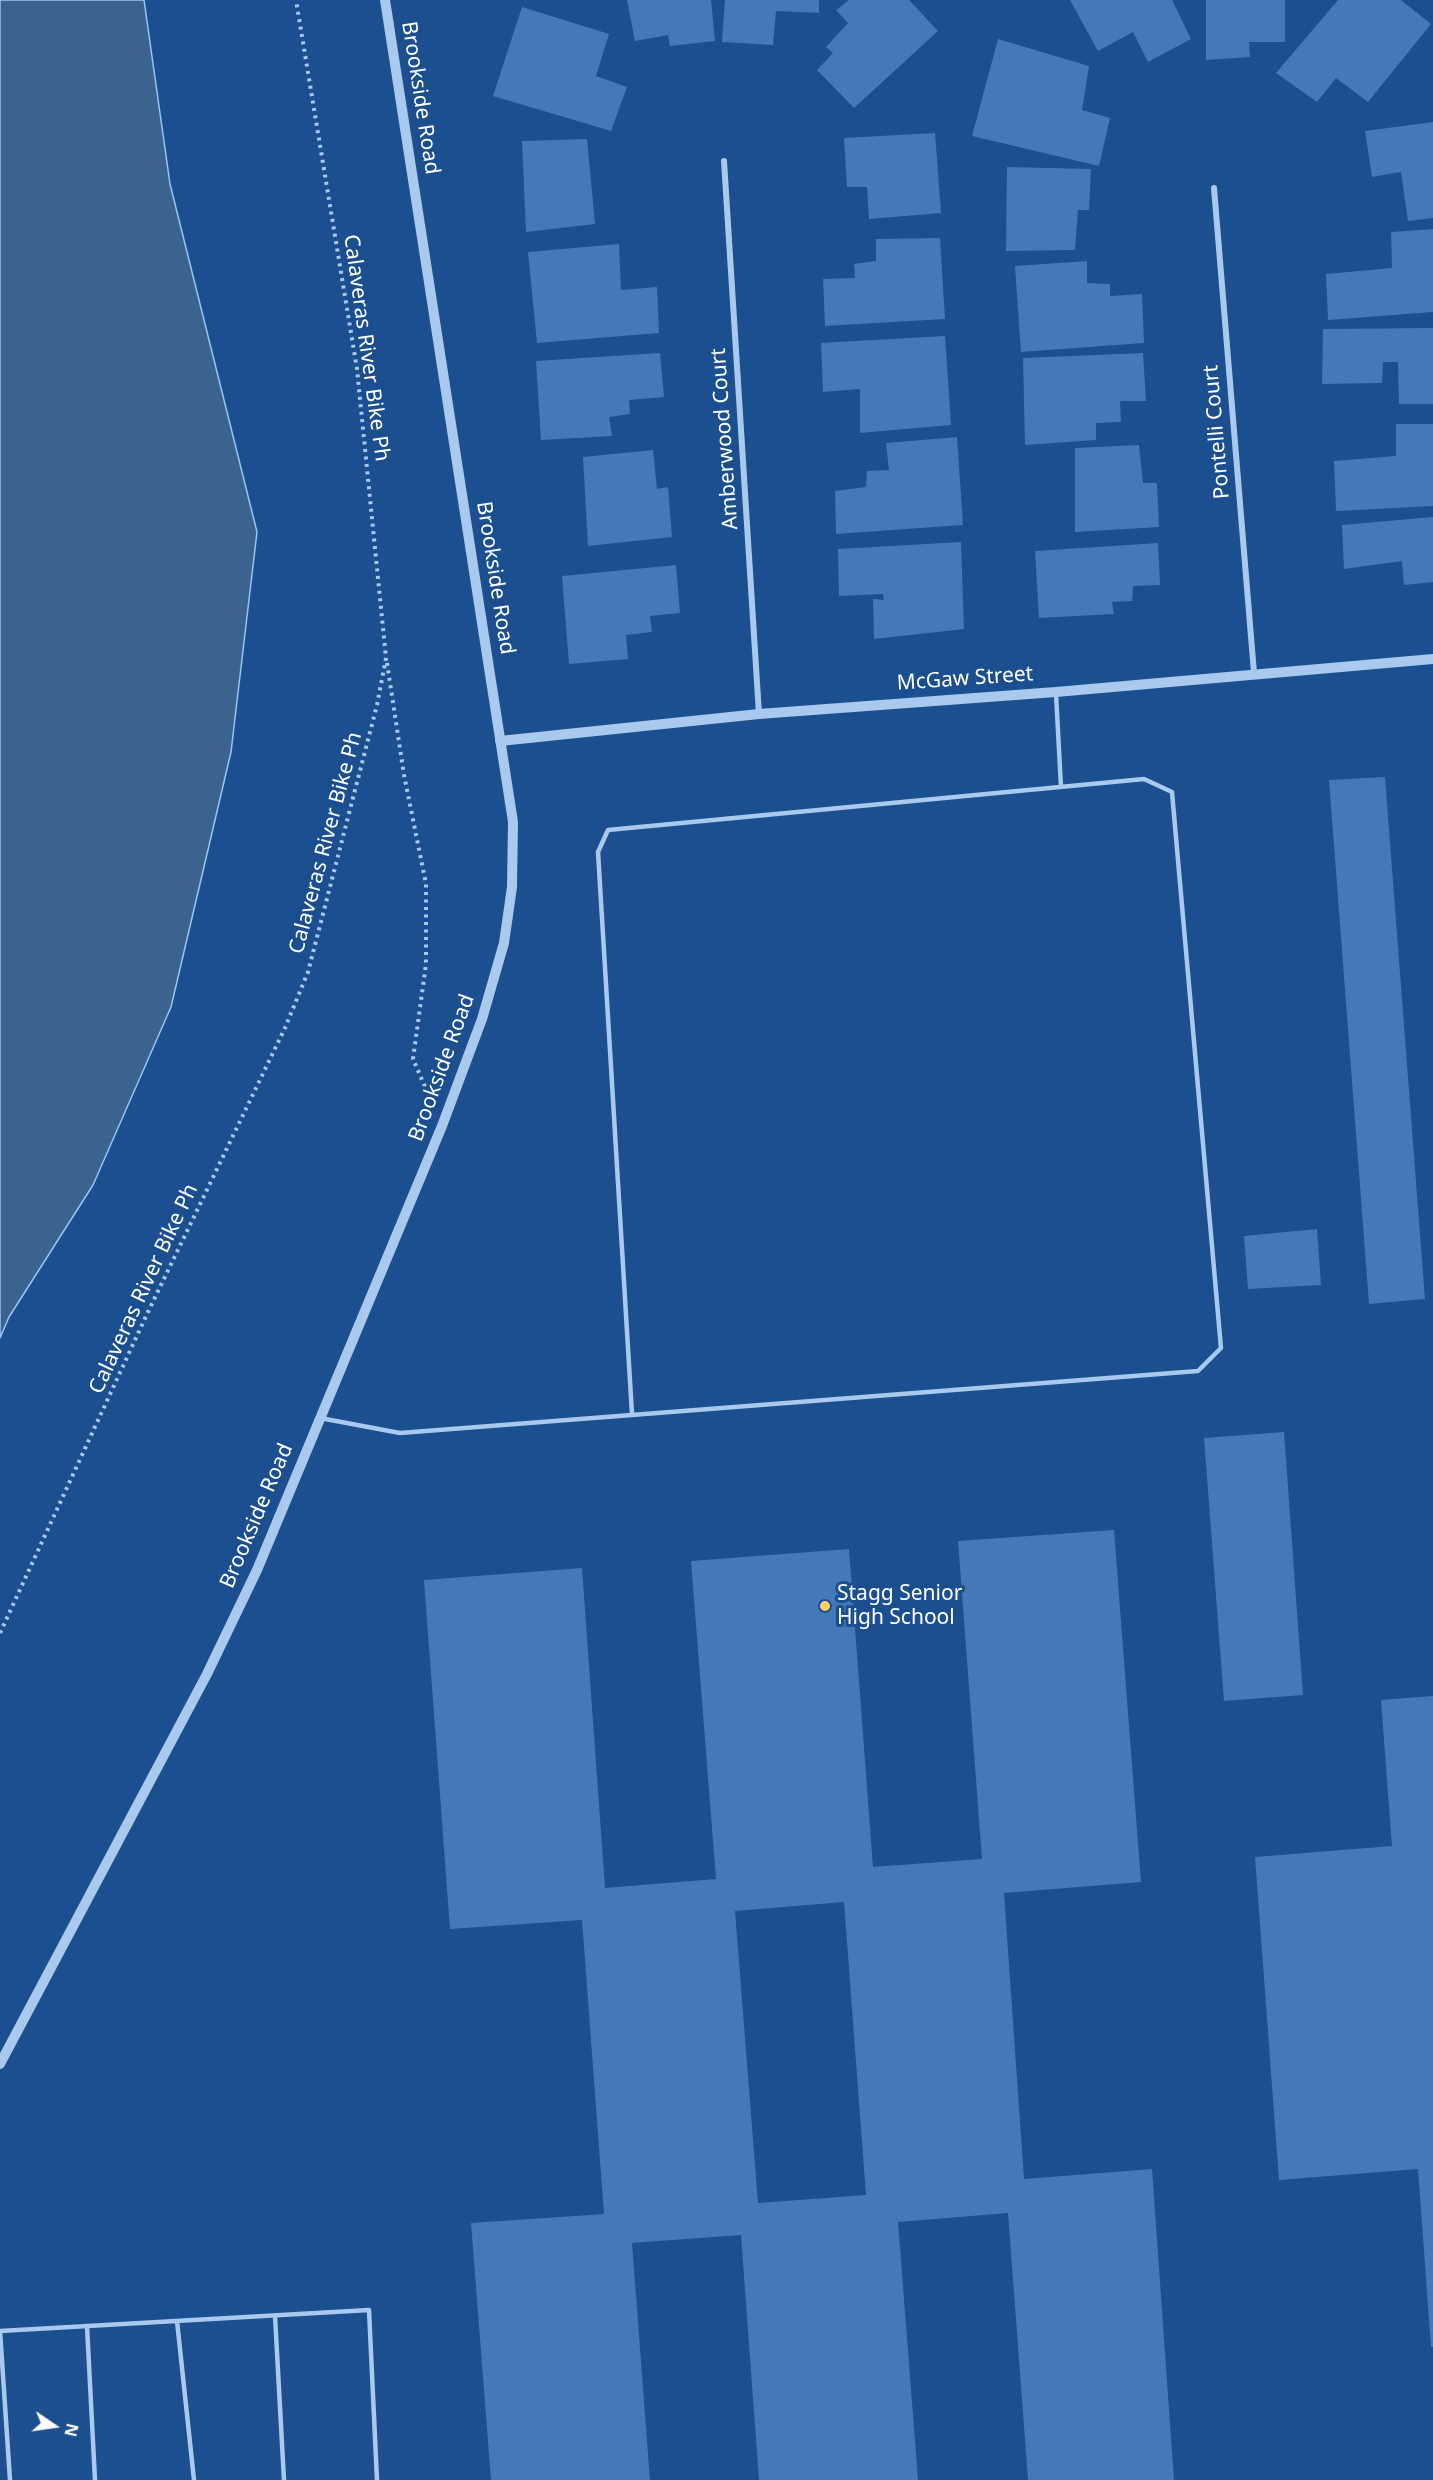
<!DOCTYPE html>
<style>
body{margin:0}
#map{position:relative;width:1433px;height:2480px;overflow:hidden;background:#1b4f8f;font-family:"Noto Sans",sans-serif}
canvas{display:block}
.north{position:absolute;left:24px;top:2396px;width:60px;height:60px;-webkit-text-stroke:4px #1b4f8f;paint-order:stroke;rotate:103deg;font-size:16px;font-weight:700;line-height:24px;text-align:center;color:#fff}
.north::after{content:'';display:block;margin:auto;width:21px;height:27px;background:#fff;clip-path:polygon(50% 0,100% 100%,50% 72%,0 100%)}
</style>
<div id="map">
<canvas width="1433" height="2480"></canvas>
<div class="north">N</div>
</div>
<script>
const g = document.querySelector('canvas').getContext('2d');
g.lineJoin = 'round';
function fillPath(path, color) {
  g.fillStyle = color;
  g.fill(path, 'evenodd');
}
function poly(rows) {
  const path = new Path2D();
  for (const r of rows) {
    path.moveTo(r[0], r[1]);
    for (let i = 2; i < r.length; i += 2) path.lineTo(r[i], r[i + 1]);
  }
  return path;
}
function trace(path, color, width, dash) {
  g.strokeStyle = color;
  g.lineWidth = width;
  g.lineCap = dash ? 'butt' : 'round';
  g.setLineDash(dash || []);
  g.stroke(path);
}
function drawText(font, color, halo, rows, align = 'center') {
  g.font = font + ' "Noto Sans",sans-serif';
  g.lineWidth = 6;
  g.setLineDash([]);
  g.textBaseline = 'middle';
  g.strokeStyle = halo;
  g.fillStyle = color;
  for (const [text, x, y, turn = 0] of rows) {
    g.save();
    g.translate(x, y);
    g.rotate((+turn || 0) * Math.PI / 180);
    g.textAlign = isNaN(turn) ? turn : align;
    if (halo) g.strokeText(text, 0, 0);
    g.fillText(text, 0, 0);
    g.restore();
  }
}
const water = poly([
 [0,0,144,0,170,184,257,532,231,752,171,1007,93,1185,9,1317,0,1338,0,0]
]);
const building = poly([
 [627,0,711,0,715,41,670,46,668,35,635,41],
 [725,0,819,0,819,13,776,11,773,45,722,42],
 [849,0,909,0,938,31,854,108,817,70,833,53,826,47,848,23,836,10],
 [1070,0,1172,0,1191,39,1148,62,1133,32,1098,51],
 [1206,0,1285,0,1285,42,1249,42,1250,57,1206,60],
 [1338,0,1401,0,1431,24,1368,102,1336,78,1317,102,1276,73],
 [522,7,609,34,596,76,627,87,611,131,493,96],
 [998,39,1089,66,1082,110,1110,118,1099,166,972,136],
 [1433,122,1433,218,1408,221,1401,172,1372,177,1365,131],
 [935,133,941,213,869,219,867,187,847,187,844,138],
 [587,139,595,224,526,232,522,141],
 [1007,167,1091,169,1089,210,1078,210,1075,250,1006,251],
 [1433,229,1433,312,1328,320,1326,274,1392,268,1391,232],
 [940,238,945,319,825,326,823,279,855,278,854,264,876,261,876,239],
 [619,244,621,290,657,287,659,333,537,343,528,252],
 [1087,261,1087,283,1110,284,1110,296,1142,294,1144,343,1021,352,1015,266],
 [1433,328,1433,404,1399,404,1398,362,1383,362,1382,383,1322,384,1323,329],
 [945,336,951,425,860,433,860,389,823,392,821,343],
 [660,353,664,397,629,400,630,414,609,417,612,436,541,440,536,361],
 [1143,353,1146,401,1120,401,1121,422,1096,423,1096,440,1025,445,1023,358],
 [1396,424,1433,424,1433,506,1336,511,1334,461,1396,456],
 [957,437,963,525,836,534,835,491,866,487,867,471,889,470,886,443],
 [1139,445,1143,483,1157,483,1159,527,1075,532,1075,448],
 [653,450,657,489,668,487,672,537,588,546,583,457],
 [1433,517,1433,582,1404,585,1402,561,1344,569,1342,525],
 [961,542,964,629,874,639,873,599,884,600,883,594,839,596,838,549],
 [1158,543,1160,585,1133,586,1132,601,1112,602,1114,614,1039,618,1035,551],
 [676,565,680,613,650,616,652,632,626,635,628,659,569,664,562,576],
 [1385,777,1425,1299,1369,1304,1329,780],
 [1317,1229,1321,1285,1248,1289,1244,1236],
 [1284,1432,1303,1695,1224,1701,1204,1438],
 [1114,1530,1141,1882,1004,1893,1024,2179,1152,2169,1174,2480,1028,2480,1008,2213,898,2222,918,2480,759,2480,741,2235,632,2243,650,2480,491,2480,471,2223,604,2214,582,1920,450,1929,424,1580,582,1568,605,1888,716,1879,691,1561,849,1549,873,1867,982,1859,958,1541],
 [844,1902,866,2195,758,2203,735,1911],
 [1433,1696,1433,2347,1431,2347,1418,2169,1279,2180,1255,1857,1392,1846,1381,1700]
]);
const path = poly([
 [387,663,404,775,426,884,426,964,413,1059,426,1089],
 [0,1633,147,1314,285,1028,308,972,377,705,386,658,357,369,296,0]
]);
const service = poly([
 [1056,694,1061,787],
 [320,1418,400,1433,1198,1371,1221,1348,1172,792,1144,779,608,830,598,852,632,1414],
 [275,2316,284,2480],
 [177,2321,194,2480],
 [87,2326,95,2480],
 [10,2480,0,2331,369,2310,377,2480]
]);
const minor = poly([
 [724,161,759,714],
 [1214,188,1254,673]
]);
const tertiary = poly([
 [500,741,759,714,1056,692,1433,659],
 [0,2064,207,1674,257,1570,442,1126,482,1019,504,943,512,887,513,822,385,0]
]);
const markers = [
 [825,1606,6,"#ffd166"]
];
const streetNames = [
 ["Brookside Road",420,98,81],
 ["Calaveras River Bike Ph",366,348,82],
 ["Pontelli Court",1217,432,-95],
 ["Amberwood Court",725,439,-94],
 ["Brookside Road",495,578,81],
 ["McGaw Street",965,679,-4],
 ["Calaveras River Bike Ph",326,843,-75],
 ["Brookside Road",442,1068,-70],
 ["Calaveras River Bike Ph",144,1289,-65],
 ["Brookside Road",257,1516,-67]
];
const poiNames = [
 ["Stagg Senior",837,1594],
 ["High School",837,1618]
];
fillPath(water, '#3c6290');
trace(water, '#9cc4f0', 1.5);
fillPath(building, '#4478b7');
trace(path, '#a9c9ee', 4, [3, 4.5]);
trace(service, '#a9c9ee', 4.5);
trace(minor, '#a9c9ee', 6);
trace(tertiary, '#a9c9ee', 10);
for (const [x, y, r, color] of markers) {
  const dot = new Path2D();
  dot.arc(x, y, r, 0, 2 * Math.PI);
  g.fillStyle = color;
  g.fill(dot);
  trace(dot, '#1b4f8f', 2);
}
drawText('21px', '#fff', '#1b4f8f', streetNames);
drawText('21px', '#fff', '#1b4f8f', poiNames, 'left');
</script>
